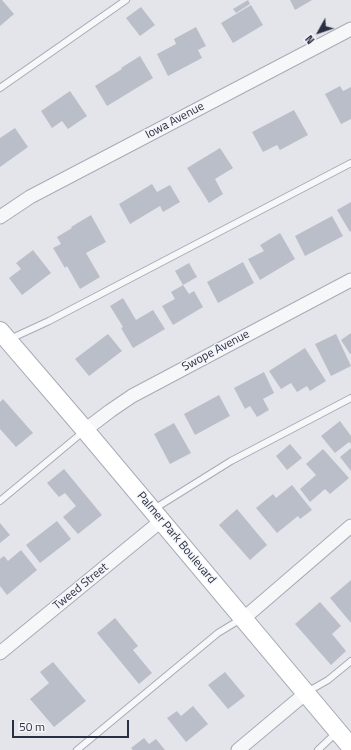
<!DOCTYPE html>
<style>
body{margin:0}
#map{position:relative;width:351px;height:750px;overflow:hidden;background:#e3e5eb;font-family:"Titillium Web",sans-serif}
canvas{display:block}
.north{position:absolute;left:299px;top:12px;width:40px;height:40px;-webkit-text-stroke:3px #f3f5f8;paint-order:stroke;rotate:230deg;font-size:11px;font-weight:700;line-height:16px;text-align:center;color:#2a3044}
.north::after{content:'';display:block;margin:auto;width:14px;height:18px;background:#2a3044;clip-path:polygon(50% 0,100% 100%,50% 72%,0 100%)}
.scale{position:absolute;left:12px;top:720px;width:117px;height:18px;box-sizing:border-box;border:2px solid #2a3044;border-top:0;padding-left:5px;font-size:12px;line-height:14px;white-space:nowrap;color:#2a3044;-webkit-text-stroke:3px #f3f5f8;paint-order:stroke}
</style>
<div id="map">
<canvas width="351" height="750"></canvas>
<div class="north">N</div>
<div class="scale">50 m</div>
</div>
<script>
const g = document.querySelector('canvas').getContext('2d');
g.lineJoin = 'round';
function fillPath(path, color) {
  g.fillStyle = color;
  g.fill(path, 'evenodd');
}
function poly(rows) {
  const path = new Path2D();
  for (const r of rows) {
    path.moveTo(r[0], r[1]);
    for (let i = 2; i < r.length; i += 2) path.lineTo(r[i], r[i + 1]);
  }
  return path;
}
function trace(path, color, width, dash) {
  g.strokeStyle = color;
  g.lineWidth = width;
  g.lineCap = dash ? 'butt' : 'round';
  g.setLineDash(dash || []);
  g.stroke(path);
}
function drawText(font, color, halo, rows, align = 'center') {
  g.font = font + ' "Titillium Web",sans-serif';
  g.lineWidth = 3;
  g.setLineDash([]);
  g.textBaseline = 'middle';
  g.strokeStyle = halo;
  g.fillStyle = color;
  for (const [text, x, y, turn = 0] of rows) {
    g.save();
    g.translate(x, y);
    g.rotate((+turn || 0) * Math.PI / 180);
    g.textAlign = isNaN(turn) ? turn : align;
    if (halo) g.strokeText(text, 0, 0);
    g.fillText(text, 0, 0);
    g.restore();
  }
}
const building = poly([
 [0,0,2,0,14,14,0,26],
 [248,0,250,4,236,13,233,9],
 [290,0,312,0,295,10],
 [251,5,263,25,233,43,221,23],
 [141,7,155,25,140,36,126,18],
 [196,27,206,46,198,50,202,58,168,76,157,54,176,44,174,39],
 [140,56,153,78,107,106,95,86,122,69,121,68],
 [340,86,343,91,351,87,351,119,341,124,325,94],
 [70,91,87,116,68,129,62,121,52,128,41,111],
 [294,110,308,135,280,150,277,145,263,152,252,132],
 [15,128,28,147,0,167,0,138],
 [220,148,233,168,215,179,223,194,209,203,187,168],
 [152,184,157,192,170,185,180,202,163,212,160,206,130,224,119,204],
 [351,202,351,231,350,232,337,210],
 [91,215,106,242,86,253,100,277,80,289,67,266,65,268,53,248,61,244,57,237,72,228,71,227],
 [332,216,343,236,305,256,295,236],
 [280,233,295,259,260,280,248,259,264,251,260,245],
 [33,250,51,273,22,295,9,278,21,269,16,263],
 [243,262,254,283,218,303,207,282],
 [189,263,197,277,183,285,175,271],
 [183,285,189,294,194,291,203,307,173,325,162,306,175,299,171,292],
 [123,298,136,320,153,310,165,329,133,348,121,328,123,327,110,306],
 [351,333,351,353,350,354,341,340],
 [108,334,122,351,89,376,75,359],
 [336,334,351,366,331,376,315,344],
 [305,348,326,381,310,391,307,386,297,392,291,383,281,389,269,371],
 [264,372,274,393,263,399,269,410,257,417,250,406,245,409,234,388],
 [219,395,230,416,195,435,184,414],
 [3,399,33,433,16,447,0,429,0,402],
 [340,421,351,436,351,444,349,442,335,453,321,436],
 [174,423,191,453,170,464,154,434],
 [290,444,302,458,287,470,276,456],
 [351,448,351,471,340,457],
 [323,449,349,478,330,494,325,489,310,502,300,489,316,475,306,464],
 [64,469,102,515,78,534,63,517,76,506,65,493,59,497,47,483],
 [292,485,312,510,300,519,298,516,277,533,256,508,273,494,276,498],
 [237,509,267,545,250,560,219,525],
 [57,521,71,539,40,563,26,545],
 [0,523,10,535,0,543],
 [21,550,37,570,7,595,0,586,0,559,4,556,8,561],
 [351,580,351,623,330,598],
 [320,602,341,626,332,634,346,651,331,665,295,624],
 [115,618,138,646,133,650,152,673,139,684,97,633],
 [53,662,86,701,54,727,30,699,49,683,40,672],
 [225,672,245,696,228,709,208,685],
 [193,706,208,724,186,742,167,718,177,711,181,716],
 [144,738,149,744,156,739,165,750,133,750,131,748]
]);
const service = poly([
 [0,88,126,0],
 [10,339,49,321,351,163],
 [0,501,83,432],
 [154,509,231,461,351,398],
 [307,692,328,680,351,661],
 [77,750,218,633,241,619],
 [318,750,337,732]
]);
const minor = poly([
 [0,217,30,197,351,29],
 [85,430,110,411,132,396,351,280],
 [243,619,351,526],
 [0,653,161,521],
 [238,750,306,693]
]);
const secondary = poly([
 [0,331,85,430,351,747]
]);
const streetNames = [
 ["Iowa Avenue",175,121,-28],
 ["Swope Avenue",216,351,-28],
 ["Palmer Park Boulevard",176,538,50],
 ["Tweed Street",81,587,-39]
];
fillPath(building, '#babec9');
trace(service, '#a8abb6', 8);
trace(minor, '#a8abb6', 15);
trace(secondary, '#a8abb6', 20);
trace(service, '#f6f7f9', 6);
trace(minor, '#f6f7f9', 13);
trace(secondary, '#fff', 18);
drawText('12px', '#2a3044', '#f3f5f8', streetNames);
</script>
